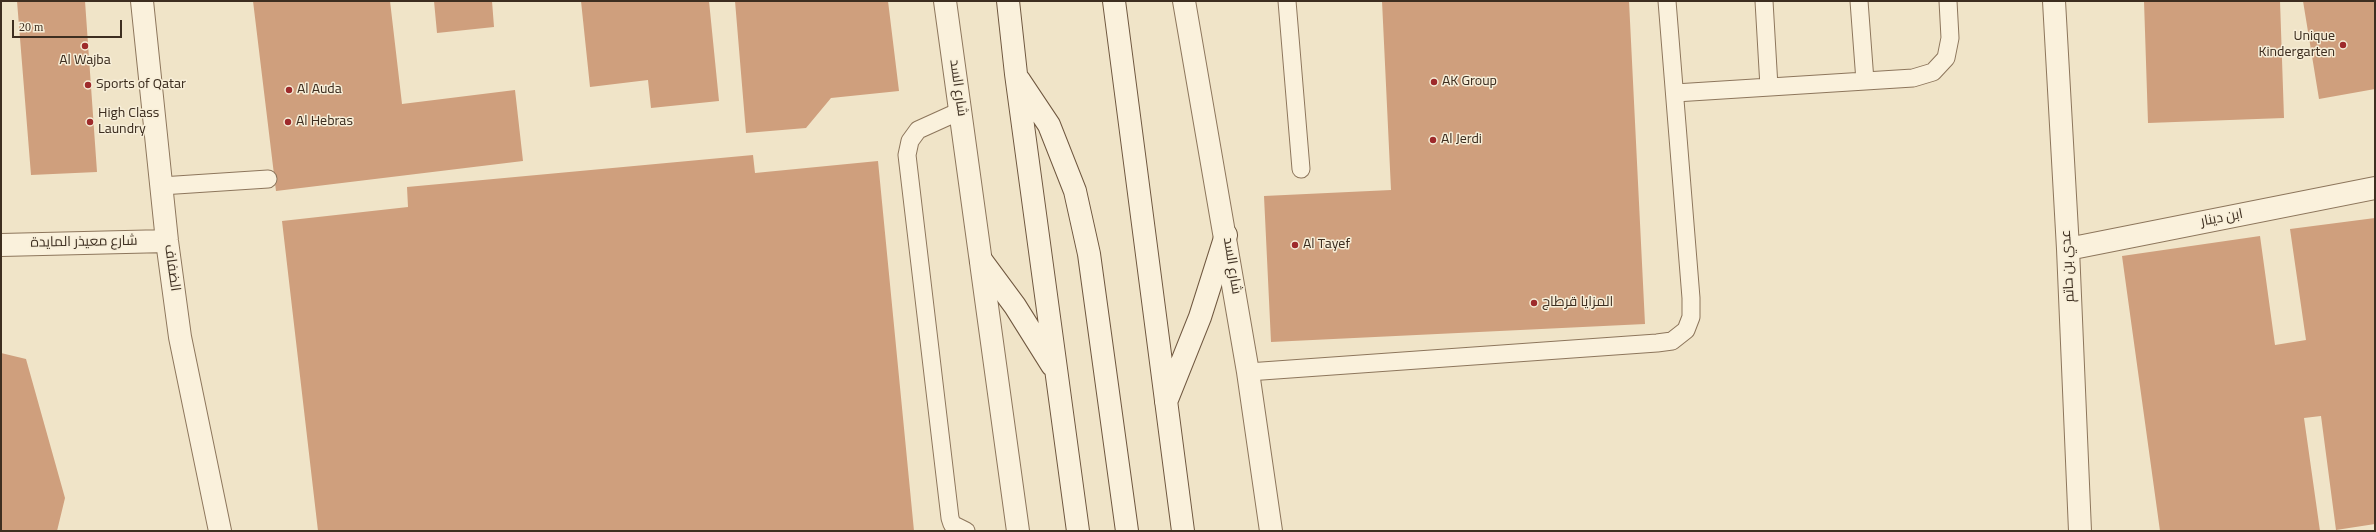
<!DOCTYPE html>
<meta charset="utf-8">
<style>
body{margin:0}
#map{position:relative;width:2376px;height:532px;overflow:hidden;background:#f0e4c8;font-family:Georgia,serif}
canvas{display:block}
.frame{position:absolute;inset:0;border:2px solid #3d2e20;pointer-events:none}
.scale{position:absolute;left:12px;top:20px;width:110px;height:18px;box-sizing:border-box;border:2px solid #3d2e20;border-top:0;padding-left:5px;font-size:12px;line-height:14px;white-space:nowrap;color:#3d2e20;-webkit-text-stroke:3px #f7eed8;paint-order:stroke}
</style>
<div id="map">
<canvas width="2376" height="532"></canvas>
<div class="frame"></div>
<div class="scale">20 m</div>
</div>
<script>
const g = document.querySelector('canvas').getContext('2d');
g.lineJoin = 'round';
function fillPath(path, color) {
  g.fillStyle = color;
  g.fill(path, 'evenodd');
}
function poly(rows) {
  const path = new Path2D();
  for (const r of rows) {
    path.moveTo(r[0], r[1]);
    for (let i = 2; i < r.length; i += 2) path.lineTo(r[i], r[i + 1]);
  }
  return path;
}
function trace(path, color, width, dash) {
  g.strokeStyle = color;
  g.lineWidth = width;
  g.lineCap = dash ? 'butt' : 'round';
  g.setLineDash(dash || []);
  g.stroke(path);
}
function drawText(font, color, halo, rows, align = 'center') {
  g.font = font + ' Georgia,Cairo,serif';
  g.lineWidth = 3;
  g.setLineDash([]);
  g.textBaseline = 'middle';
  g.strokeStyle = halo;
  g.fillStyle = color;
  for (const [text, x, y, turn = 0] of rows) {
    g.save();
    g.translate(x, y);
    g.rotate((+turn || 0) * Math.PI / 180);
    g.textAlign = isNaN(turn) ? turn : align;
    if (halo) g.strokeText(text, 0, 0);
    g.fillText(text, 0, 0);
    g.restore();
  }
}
const building = poly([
 [17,1,85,1,97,172,31,175],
 [253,1,390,1,402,104,515,90,523,161,276,191],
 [434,1,492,1,494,27,437,33],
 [581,1,709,1,719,101,651,108,648,80,590,87],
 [735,1,888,1,899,91,831,98,806,128,746,133],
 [1382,1,1629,1,1645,324,1271,342,1264,196,1391,190],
 [2144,1,2280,1,2284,118,2148,123],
 [2303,1,2375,1,2375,89,2319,99],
 [753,155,755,173,878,161,914,531,318,531,282,221,408,207,407,187],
 [2375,218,2375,524,2336,530,2321,416,2304,418,2320,531,2160,531,2122,256,2260,236,2275,345,2306,340,2290,229],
 [1,353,26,359,65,498,57,531,1,531]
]);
const lane = poly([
 [1287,1,1301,169],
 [1764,1,1769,87],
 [1859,1,1865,81],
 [1675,93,1913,78,1933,72,1946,58,1950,38,1948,1],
 [960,111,918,130,910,141,907,155,950,518,952,524,966,531],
 [161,186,268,179],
 [1248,372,1657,343,1672,341,1686,330,1691,317,1691,298,1667,1]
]);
const street = poly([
 [142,1,167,241,180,337,220,531],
 [945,1,1018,531],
 [1184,1,1248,372,1271,531],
 [2054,1,2068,249,2080,531],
 [1,245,167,241],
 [2068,249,2375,188]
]);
const secondary = poly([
 [1008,1,1016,74,1078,531],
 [1114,1,1183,531],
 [1019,80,1049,125,1075,191,1089,254,1127,531],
 [981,260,1015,306,1052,365],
 [1166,402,1200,317,1226,235]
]);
const markers = [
 [2343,45,4,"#9e2a2b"],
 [85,46,4,"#9e2a2b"],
 [1434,82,4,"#9e2a2b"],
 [88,85,4,"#9e2a2b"],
 [289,90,4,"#9e2a2b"],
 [90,122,4,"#9e2a2b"],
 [288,122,4,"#9e2a2b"],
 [1433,140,4,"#9e2a2b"],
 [1295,245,4,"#9e2a2b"],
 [1534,303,4,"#9e2a2b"]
];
const poiNames = [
 ["Unique",2335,37,"right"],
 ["Kindergarten",2335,53,"right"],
 ["Al Wajba",85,61,"center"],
 ["AK Group",1442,82],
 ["Sports of Qatar",96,85],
 ["Al Auda",297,90],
 ["High Class",98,114],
 ["Laundry",98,130],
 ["Al Hebras",296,122],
 ["Al Jerdi",1441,140],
 ["Al Tayef",1303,245],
 ["المزايا قرطاج",1542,303]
];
const streetNames = [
 ["شارع السد",957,88,82],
 ["ابن دينار",2222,219,-11],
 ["شارع معيذر المايدة",84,243,-1],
 ["شارع السد",1231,266,81],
 ["عدي بن حاتم",2069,266,-93],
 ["الضفاف",171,268,82]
];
fillPath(building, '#cf9f7d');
trace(lane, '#8d765c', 19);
trace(street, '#8d765c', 24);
trace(secondary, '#6f573f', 24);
trace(lane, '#faf1dc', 17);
trace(street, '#faf1dc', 22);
trace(secondary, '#faf1dc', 22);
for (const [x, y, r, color] of markers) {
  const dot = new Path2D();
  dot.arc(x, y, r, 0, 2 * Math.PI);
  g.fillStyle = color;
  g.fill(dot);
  trace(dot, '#f7eed8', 1.5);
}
drawText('14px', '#3d2e20', '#f7eed8', poiNames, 'left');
drawText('14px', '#3d2e20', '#f7eed8', streetNames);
</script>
